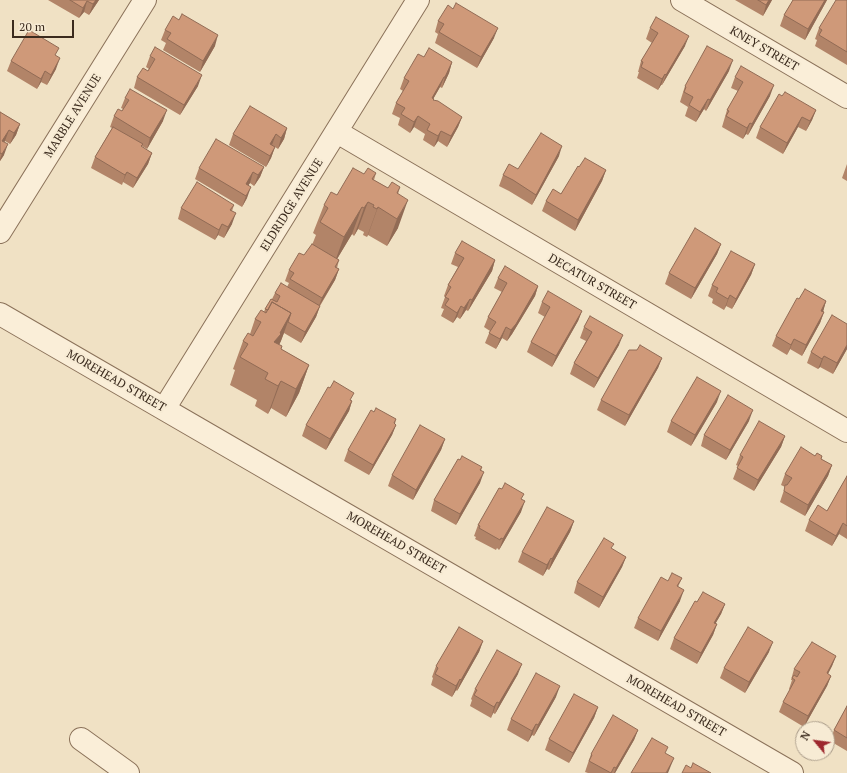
<!DOCTYPE html>
<style>
body{margin:0}
#map{position:relative;width:847px;height:773px;overflow:hidden;background:#f0e1c4;font-family:"PT Serif",serif}
canvas{display:block}
.north{position:absolute;left:795px;top:721px;width:40px;height:40px;box-sizing:border-box;background:#f7ebd4;border:1px solid #ac9e8b;border-radius:50%;rotate:299deg;font-size:11px;font-weight:700;line-height:16px;text-align:center;color:#3b2b1e}
.north::after{content:'';display:block;margin:auto;width:14px;height:18px;background:#9d272d;clip-path:polygon(50% 0,100% 100%,50% 72%,0 100%)}
.scale{position:absolute;left:12px;top:20px;width:62px;height:18px;box-sizing:border-box;border:2px solid #3b2b1e;border-top:0;padding-left:5px;font-size:12px;line-height:14px;white-space:nowrap;color:#3b2b1e;-webkit-text-stroke:3px #f7ebd4;paint-order:stroke}
</style>
<div id="map">
<canvas width="847" height="773"></canvas>
<div class="north">N</div>
<div class="scale">20 m</div>
</div>
<script>
const g = document.querySelector('canvas').getContext('2d');
g.lineJoin = 'round';
function poly(rows) {
  const path = new Path2D();
  for (const r of rows) {
    path.moveTo(r[0], r[1]);
    for (let i = 2; i < r.length; i += 2) path.lineTo(r[i], r[i + 1]);
  }
  return path;
}
function trace(path, color, width, dash) {
  g.strokeStyle = color;
  g.lineWidth = width;
  g.lineCap = dash ? 'butt' : 'round';
  g.setLineDash(dash || []);
  g.stroke(path);
}
function fillPath(path, color) {
  g.fillStyle = color;
  g.fill(path, 'evenodd');
}
function drawText(font, color, halo, rows, align = 'center') {
  g.font = font + ' "PT Serif",serif';
  g.lineWidth = 4;
  g.setLineDash([]);
  g.textBaseline = 'middle';
  g.strokeStyle = halo;
  g.fillStyle = color;
  for (const [text, x, y, turn = 0] of rows) {
    g.save();
    g.translate(x, y);
    g.rotate((+turn || 0) * Math.PI / 180);
    g.textAlign = isNaN(turn) ? turn : align;
    if (halo) g.strokeText(text, 0, 0);
    g.fillText(text, 0, 0);
    g.restore();
  }
}
const minor = poly([
 [682,0,847,97],
 [337,132,847,431],
 [0,232,145,0],
 [0,314,792,773],
 [164,409,418,0],
 [81,739,128,773]
]);
const wall = poly([
 [48,0,99,0,89,15,84,12,79,18],
 [735,0,772,0,763,16],
 [793,0,827,0,805,40,780,26,784,15],
 [847,0,847,65,815,46,817,40,815,39,819,28],
 [453,9,494,38,477,68,435,43,438,34,435,32,438,21],
 [650,28,685,46,662,85,661,85,658,90,637,78,639,72,638,72,641,61,652,43,646,39],
 [165,30,215,46,200,72,163,50,166,43,161,40],
 [56,56,56,69,47,85,41,82,37,89,7,71,11,61],
 [150,56,198,86,180,115,134,88,137,77,148,71,149,69,146,67],
 [424,57,452,62,449,73,442,88,440,87,433,99,433,101,462,117,458,127,447,147,438,141,434,147,423,140,425,134,414,127,410,133,398,125,400,118,392,114,396,103,403,91,400,89,404,78],
 [729,71,706,111,704,109,696,122,685,116,688,107,680,102,685,86],
 [735,77,770,96,748,135,746,134,743,139,722,127,727,110,738,91,731,88],
 [782,96,816,110,812,120,806,131,798,127,783,154,756,138,760,127],
 [125,98,163,121,147,149,142,146,142,147,152,153,148,164,133,188,123,182,122,185,91,168,95,157,112,128,110,127,114,116,122,111,123,109,121,108],
 [0,112,20,124,16,135,10,144,5,141,4,142,4,155,0,161],
 [287,128,284,139,278,149,275,147,271,158,266,167,229,145,233,134],
 [559,156,532,205,509,191,499,186,503,175,518,169],
 [847,164,847,181,842,178],
 [264,167,260,177,254,186,250,183,248,185,247,198,242,207,195,179,199,168],
 [579,167,606,170,602,181,575,231,542,211,546,201,561,194],
 [376,173,374,180,388,188,400,187,398,194,398,228,387,246,368,235,367,237,363,235,364,232,358,229,354,236,352,234,337,259,339,260,337,268,339,269,335,280,320,306,316,317,301,343,284,333,279,345,281,349,309,365,299,393,286,417,271,408,268,414,255,406,257,400,230,385,235,370,233,369,243,341,250,334,255,319,264,312,265,309,272,299,275,293,287,287,289,283,285,281,289,270,304,255,312,245,316,235,313,233,324,205,364,174],
 [234,205,232,211,232,224,224,238,218,235,215,240,178,219,181,208],
 [721,244,717,254,691,299,665,284,669,273],
 [455,253,495,260,492,271,468,311,466,310,460,319,457,317,453,323,441,316,444,309,441,308,445,297,444,296,448,285,458,267,451,264],
 [755,264,751,275,732,309,726,306,724,310,712,303,713,299,708,296,712,285],
 [498,278,538,286,535,296,512,334,507,341,502,338,496,349,485,343,490,331,484,327,488,317,502,292,494,288],
 [799,299,826,301,823,311,824,312,820,323,802,356,790,349,787,355,772,346,776,336],
 [542,302,582,311,578,321,552,367,527,352,531,342,545,317,538,313],
 [847,324,847,349,833,374,820,367,818,369,807,363,811,352],
 [584,327,619,345,594,388,570,374,574,363,586,341,580,338],
 [662,358,658,368,625,426,597,410,601,400],
 [351,400,352,401,349,411,326,450,302,436,306,425],
 [717,402,691,446,667,432,671,421],
 [374,412,396,419,395,424,396,425,392,435,369,475,344,461,348,450],
 [749,421,726,460,701,446,704,435],
 [785,436,781,447,754,491,733,479,738,466,736,465,740,455],
 [445,439,441,450,413,500,388,486,392,475],
 [815,456,822,456,821,459,832,465,828,476,805,516,780,502,785,487,781,485,785,474],
 [460,460,482,467,481,471,480,483,456,525,431,511,434,500],
 [847,476,847,539,839,534,832,546,805,531,809,520,827,511],
 [522,500,521,512,499,550,497,548,496,550,475,539,476,537,474,536,478,525],
 [574,521,570,532,549,570,547,569,543,576,518,562,522,552],
 [612,549,626,557,622,567,599,608,574,593,577,582],
 [682,578,678,587,680,601,658,641,634,628,638,618,668,581],
 [697,602,725,604,721,614,715,624,717,624,713,635,697,664,670,649,674,638],
 [483,641,479,652,457,691,456,690,452,697,431,685,433,678,432,677,436,666],
 [769,652,745,693,720,678,724,668],
 [836,656,832,666,828,674,831,676,827,686,804,727,779,712,783,702,790,690,789,689,792,680,791,680,794,669],
 [518,674,495,714,493,713,491,718,470,706,472,700,471,699,475,689],
 [556,697,534,736,532,735,528,742,507,730,511,719],
 [847,706,847,751,830,741,834,730],
 [598,707,594,718,569,763,545,750,549,739],
 [638,730,634,740,615,773,588,773,585,772,591,754]
]);
const shadedWall = poly([
 [96,0,99,0,89,15,93,4],
 [769,0,772,0,763,16,766,5],
 [825,0,827,0,805,40,808,29],
 [87,1,84,12,79,18,83,8],
 [498,28,494,38,477,68,481,57],
 [218,35,215,46,200,72,203,61],
 [689,36,685,46,662,85,666,75],
 [60,58,56,69,47,85,51,75],
 [733,60,729,71,706,111,710,100],
 [452,62,449,73,442,88,445,77],
 [45,71,41,82,37,89,41,79],
 [665,74,661,85,658,90,662,79],
 [202,75,198,86,180,115,184,105],
 [444,77,440,87,428,108,432,98],
 [774,85,770,96,748,135,752,124],
 [708,99,704,109,696,122,700,112],
 [167,110,163,121,147,149,150,138],
 [816,110,812,120,806,131,810,121],
 [418,116,414,127,410,133,414,122],
 [462,117,458,127,447,147,451,136],
 [802,117,798,127,783,154,787,143],
 [750,123,746,134,743,139,747,128],
 [20,124,16,135,10,144,14,133],
 [287,128,284,139,278,149,281,138],
 [9,130,5,141,0,149,2,141],
 [441,131,438,141,434,147,438,136],
 [276,134,272,145,266,155,270,144],
 [8,144,4,155,0,161,0,159,2,154],
 [562,146,559,156,532,205,536,195],
 [275,147,271,158,266,167,270,156],
 [152,153,148,164,133,188,137,178],
 [264,167,260,177,254,186,258,175],
 [606,170,602,181,575,231,578,220],
 [127,172,123,182,122,185,125,175],
 [253,172,250,183,242,195,246,184],
 [251,187,247,198,242,207,246,196],
 [408,200,398,228,387,246,397,219],
 [368,202,358,229,354,236,364,208],
 [362,207,352,234,334,264,344,237],
 [378,207,368,235,367,237,377,209],
 [236,213,232,224,224,238,228,227],
 [222,224,218,235,215,240,219,230],
 [721,244,717,254,691,299,695,288],
 [495,260,492,271,468,311,472,300],
 [755,264,751,275,732,309,736,299],
 [339,269,335,280,318,308,322,298],
 [538,286,535,296,512,334,507,341,511,330],
 [730,295,726,306,724,310,728,299],
 [470,299,466,310,460,319,464,308],
 [826,301,823,312,821,311],
 [320,306,316,317,301,343,305,332],
 [461,306,457,317,453,323,457,313],
 [582,311,578,321,552,367,556,356],
 [824,312,820,323,802,356,806,345],
 [291,313,281,341,276,351,274,342],
 [506,327,502,338,496,349,500,339],
 [623,335,619,345,594,388,598,378],
 [794,339,790,349,787,355,791,345],
 [847,345,847,349,833,374,837,363],
 [824,356,820,367,818,369,822,359],
 [662,358,658,368,625,426,629,415],
 [309,365,299,393,286,417,296,389],
 [281,381,271,408,268,414,278,386],
 [721,391,717,402,691,446,695,435],
 [352,401,349,411,326,450,330,439],
 [753,410,749,421,726,460,730,450],
 [396,425,392,435,369,475,373,465],
 [785,436,781,447,754,491,758,480],
 [445,439,441,450,413,500,416,490],
 [832,465,828,476,805,516,808,505],
 [484,472,480,483,456,525,460,514],
 [525,501,521,512,499,550,503,539],
 [574,521,570,532,549,570,552,559],
 [843,523,839,534,832,546,836,536],
 [626,557,622,567,599,608,603,597],
 [551,558,547,569,543,576,547,565],
 [684,590,680,601,658,641,661,631],
 [725,604,721,614,710,633,714,623],
 [717,624,713,635,697,664,701,653],
 [483,641,479,652,457,691,461,680],
 [773,642,769,652,745,693,749,682],
 [836,656,832,666,823,683,827,673],
 [522,664,518,674,495,714,499,703],
 [831,676,827,686,804,727,808,716],
 [460,679,456,690,452,697,456,686],
 [560,686,556,697,534,736,538,725],
 [497,702,493,713,491,718,494,707],
 [598,707,594,718,569,763,573,753],
 [536,724,532,735,528,742,532,731],
 [638,730,634,740,615,773,614,773,616,768],
 [674,758,668,773,666,773]
]);
const building = poly([
 [70,0,96,0,93,4,87,1,83,8,70,0],
 [758,0,769,0,766,5,758,0],
 [793,0,825,0,808,29,784,15,793,0],
 [836,0,847,0,847,52,819,35,822,30,819,28,836,0],
 [456,3,498,28,481,57,439,32,444,24,438,21,448,5,453,9,456,3],
 [182,14,218,35,203,61,167,39,171,33,165,30,173,16,179,20,182,14],
 [656,17,689,36,666,75,665,74,662,79,641,67,643,62,641,61,658,33,650,28,656,17],
 [29,30,59,48,55,55,60,58,51,75,45,71,41,79,11,61,29,30],
 [707,46,733,60,710,100,708,99,700,112,689,105,693,97,684,92,686,87,685,86,707,46],
 [155,47,202,75,184,105,137,77,143,68,148,71,155,59,150,56,155,47],
 [429,48,452,62,445,77,444,77,432,98,434,99,433,100,438,101,462,117,451,136,441,131,438,136,427,130,430,124,418,116,414,122,401,114,405,108,396,103,409,81,404,78,418,54,424,57,429,48],
 [741,66,774,85,752,124,750,123,747,128,726,116,729,111,727,110,743,82,735,77,741,66],
 [130,89,167,110,150,138,114,116,118,109,122,111,129,100,125,98,130,89],
 [785,92,816,110,810,121,802,117,787,143,760,127,779,94,782,96,785,92],
 [250,106,287,128,281,138,276,134,270,144,275,147,270,156,233,134,250,106],
 [0,112,20,124,14,133,9,130,2,141,8,144,2,154,0,153,0,112],
 [113,127,143,144,141,146,152,153,137,178,127,172,125,175,95,157,113,127],
 [541,133,562,146,536,195,513,180,503,175,509,164,518,169,541,133],
 [216,139,264,167,258,175,253,172,246,184,251,187,246,196,199,168,216,139],
 [585,158,606,170,578,220,546,201,553,189,561,194,578,166,579,167,585,158],
 [353,168,364,174,368,168,376,173,372,179,388,188,392,182,400,187,397,193,408,200,397,219,378,207,377,209,373,207,374,205,368,202,364,208,362,207,344,237,320,222,328,208,324,205,331,192,337,195,353,168],
 [197,182,234,205,230,210,236,213,228,227,222,224,219,230,181,208,197,182],
 [695,228,721,244,695,288,669,273,695,228],
 [462,241,495,260,472,300,470,299,464,308,461,306,457,313,445,305,449,299,445,297,451,287,448,285,464,258,455,253,462,241],
 [312,244,339,260,335,267,339,269,322,298,290,279,294,273,289,270,299,253,304,255,312,244],
 [731,251,755,264,736,299,730,295,728,299,716,292,718,288,712,285,731,251],
 [505,266,538,286,516,324,511,330,506,327,500,339,489,333,496,322,488,317,507,283,498,278,505,266],
 [281,283,320,306,305,332,288,322,291,313,272,302,268,310,265,309,271,299,277,302,280,296,275,293,281,283],
 [805,289,826,301,821,311,824,312,806,345,794,339,791,345,776,336,797,298,799,299,805,289],
 [548,291,582,311,556,356,531,342,550,307,542,302,548,291],
 [272,302,291,313,280,333,281,334,274,342,282,346,281,349,309,365,296,389,281,381,278,386,265,379,268,373,240,357,248,344,243,341,248,333,253,336,261,322,255,319,261,310,266,313,272,302],
 [832,315,847,324,847,345,837,363,824,356,822,359,811,352,832,315],
 [590,316,623,335,598,378,574,363,592,332,584,327,590,316],
 [640,345,662,358,629,415,601,400,629,350,637,350,640,345],
 [697,377,721,391,695,435,671,421,697,377],
 [334,381,354,393,350,400,352,401,330,439,306,425,328,387,330,388,334,381],
 [728,395,753,410,730,450,704,435,728,395],
 [376,408,396,419,394,423,396,425,373,465,348,450,371,410,374,412,376,408],
 [759,421,785,436,758,480,737,468,743,457,740,455,759,421],
 [420,425,445,439,416,490,392,475,420,425],
 [801,447,815,456,817,453,822,456,821,459,832,465,808,505,784,491,785,485,787,485,792,478,785,474,801,447],
 [462,456,482,467,480,470,484,472,460,514,434,500,458,459,460,460,462,456],
 [847,476,847,526,843,523,836,536,809,520,818,505,827,511,847,476],
 [505,483,524,494,521,499,525,501,503,539,501,538,500,540,479,528,480,526,478,525,499,488,502,489,505,483],
 [547,507,574,521,552,559,551,558,547,565,522,552,547,507],
 [604,538,614,544,611,548,626,557,603,597,577,582,604,538],
 [672,573,682,578,677,586,684,590,661,631,638,618,661,577,668,581,672,573],
 [703,592,725,604,714,623,717,624,701,653,674,638,695,601,697,602,703,592],
 [459,627,483,641,461,680,460,679,456,686,435,674,438,668,436,666,459,627],
 [748,627,773,642,749,682,724,668,748,627],
 [812,642,836,656,827,673,831,676,808,716,783,702,795,680,792,678,794,675,797,677,800,672,794,669,812,642],
 [497,650,522,664,499,703,497,702,494,707,474,695,477,690,475,689,497,650],
 [536,673,560,686,538,725,536,724,532,731,511,719,536,673],
 [574,694,598,707,573,753,549,739,574,694],
 [847,706,847,738,834,730,847,706],
 [613,715,638,730,616,768,614,767,611,773,589,761,592,755,591,754,613,715],
 [652,738,668,747,665,753,674,758,666,773,631,773,652,738],
 [693,763,711,773,682,773,686,765,691,768,693,763]
]);
const streetNames = [
 ["KNEY STREET",764,49,30],
 ["MARBLE AVENUE",73,116,-58],
 ["ELDRIDGE AVENUE",292,205,-58],
 ["DECATUR STREET",592,282,30],
 ["MOREHEAD STREET",116,381,30],
 ["MOREHEAD STREET",396,543,30],
 ["MOREHEAD STREET",676,706,30]
];
trace(minor, '#8b725a', 24);
trace(minor, '#faeed8', 22);
fillPath(wall, '#b28468');
fillPath(shadedWall, '#916b55');
fillPath(building, '#cf9979');
trace(building, '#916b55', 1);
drawText('12px', '#3b2b1e', '#f7ebd4', streetNames);
</script>
